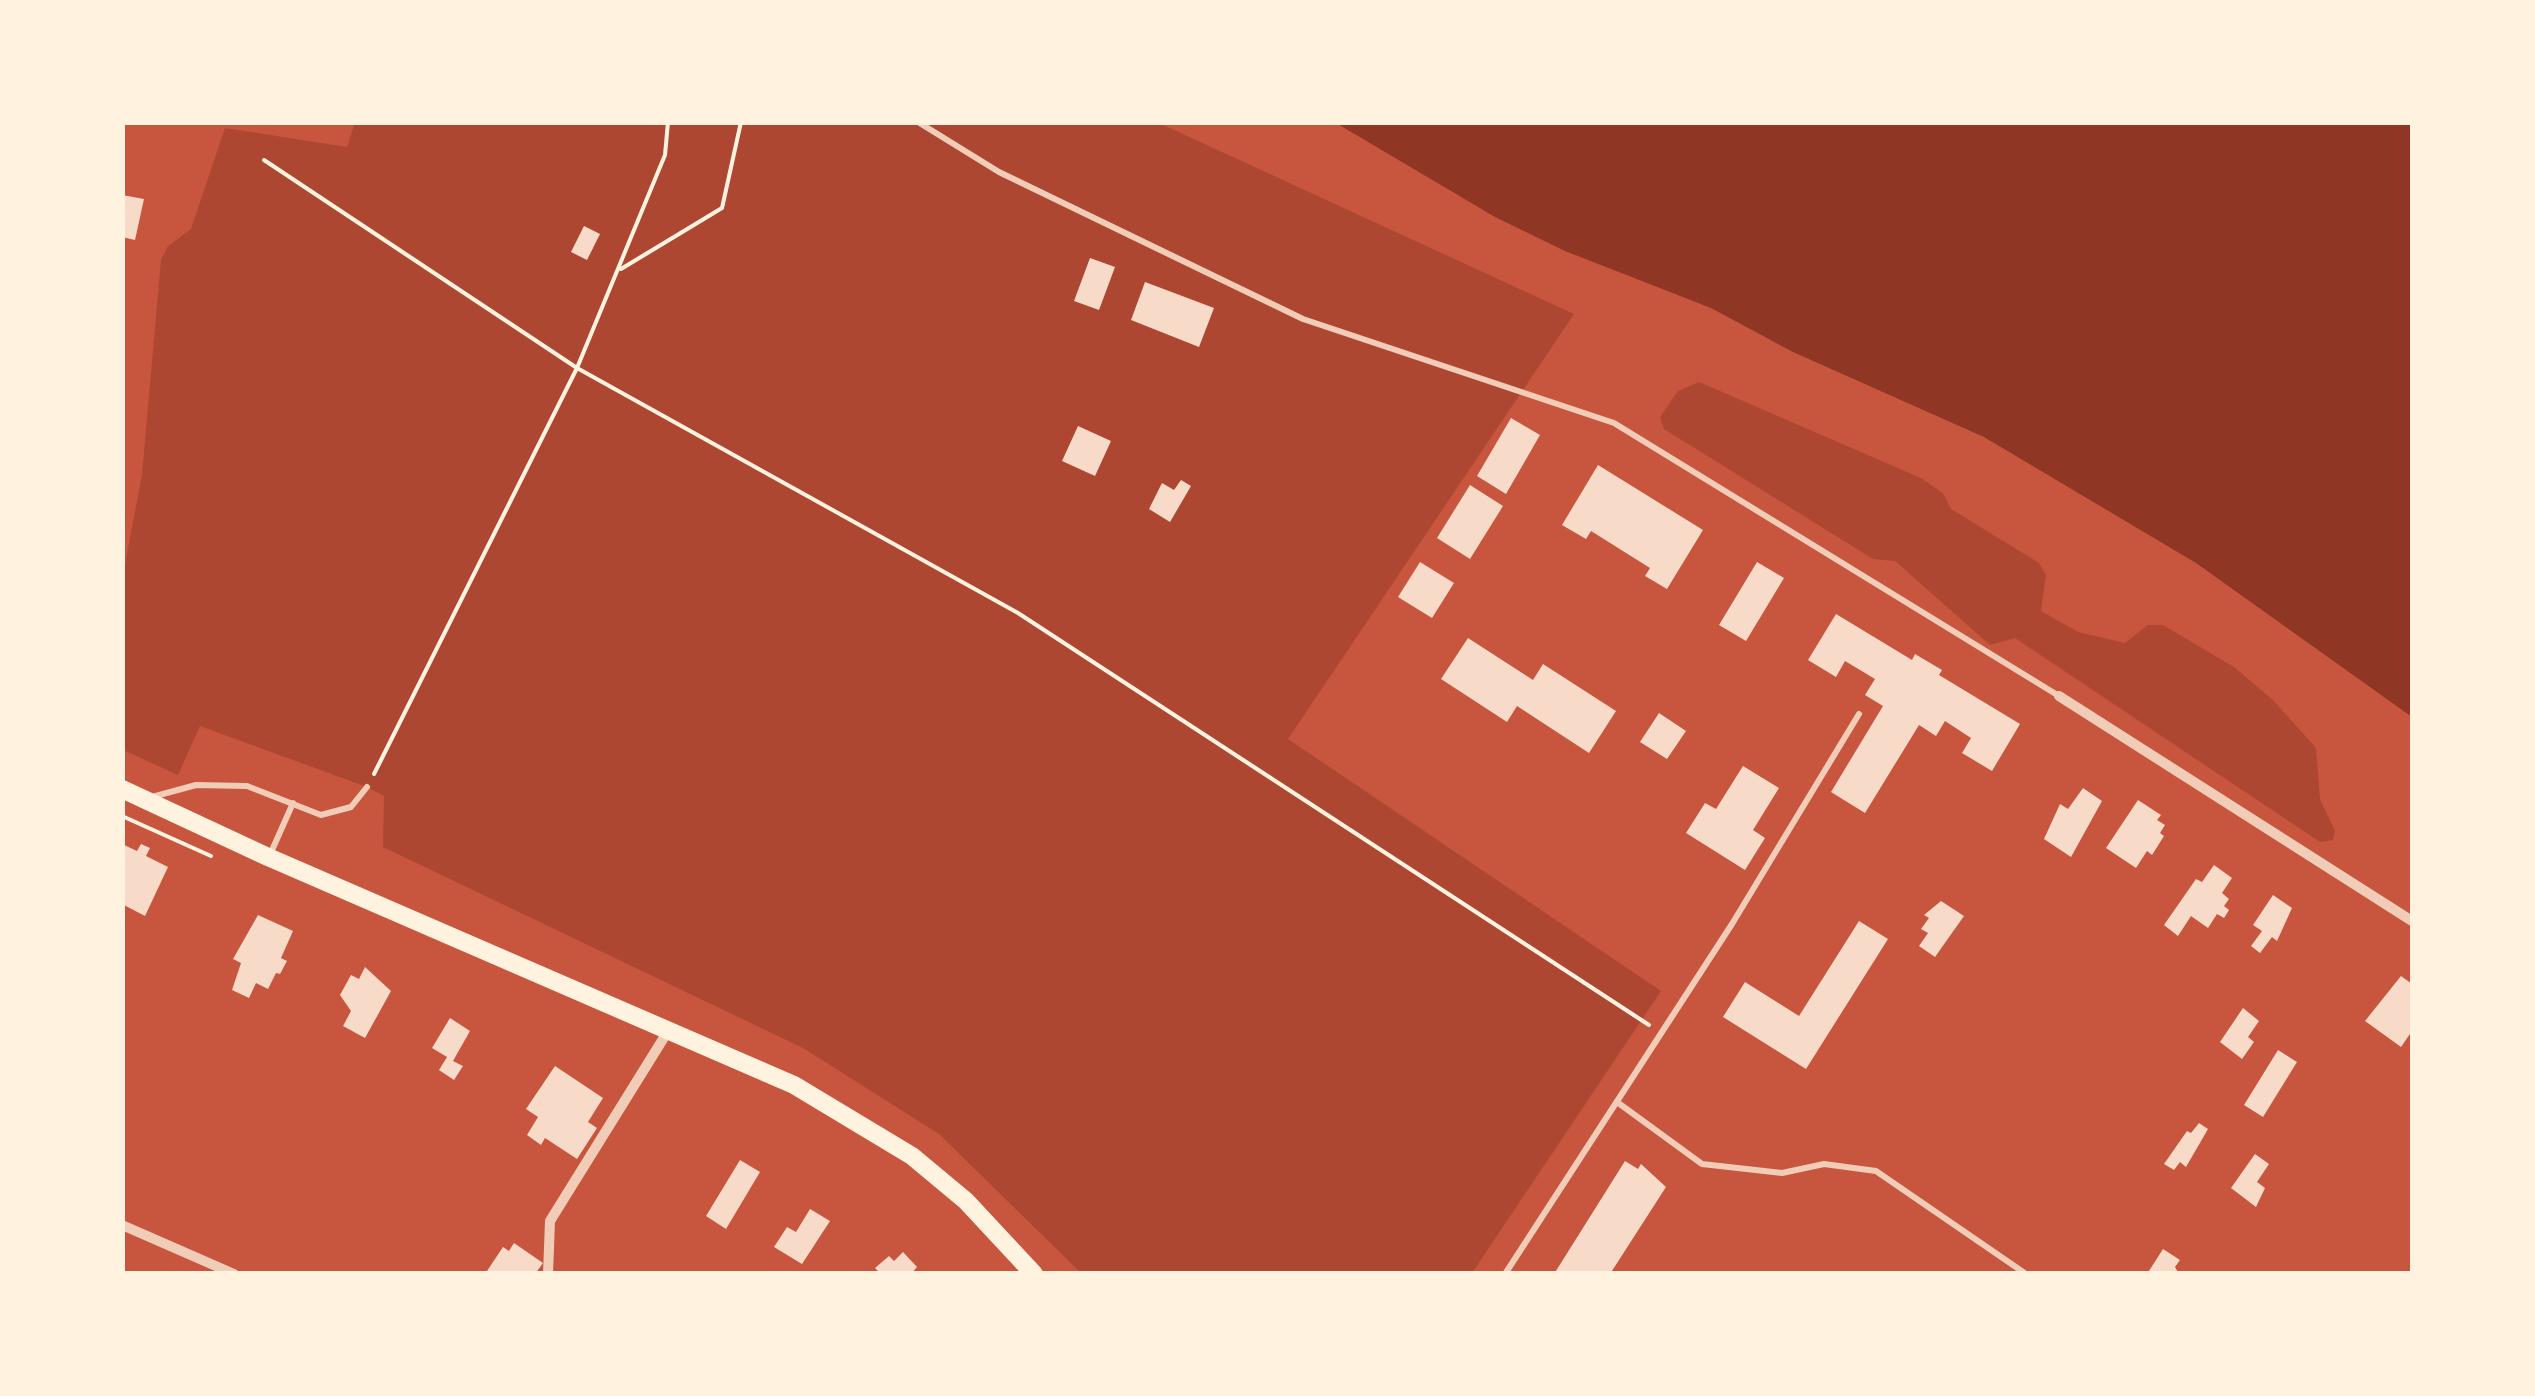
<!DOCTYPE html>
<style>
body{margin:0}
#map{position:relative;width:2535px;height:1396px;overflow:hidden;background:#c8553d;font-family:Lato,sans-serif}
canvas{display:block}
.frame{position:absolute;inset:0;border:125px solid #fff3e0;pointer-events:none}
</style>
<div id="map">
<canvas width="2535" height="1396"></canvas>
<div class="frame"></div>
</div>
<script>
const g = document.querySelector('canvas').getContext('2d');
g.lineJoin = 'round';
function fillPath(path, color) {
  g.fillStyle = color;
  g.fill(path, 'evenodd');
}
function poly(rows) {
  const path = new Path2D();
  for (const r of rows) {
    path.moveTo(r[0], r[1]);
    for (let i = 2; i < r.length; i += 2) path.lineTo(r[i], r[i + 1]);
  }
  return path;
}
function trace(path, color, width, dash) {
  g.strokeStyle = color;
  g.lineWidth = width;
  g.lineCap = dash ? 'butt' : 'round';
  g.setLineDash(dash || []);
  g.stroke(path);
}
const green = poly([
 [355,122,1159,123,1574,314,1288,739,1661,991,1472,1273,1081,1273,939,1134,803,1048,383,847,384,796,367,787,200,726,178,775,123,750,123,575,142,475,161,260,168,246,191,229,225,128,347,147],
 [1699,382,1921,478,1943,493,1951,509,2039,563,2046,575,2041,611,2078,632,2125,643,2148,625,2163,625,2234,667,2273,700,2316,748,2320,799,2335,831,2333,840,2320,842,2015,638,1990,645,1895,561,1873,559,1664,429,1660,417,1678,391]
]);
const water = poly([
 [1336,123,2412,123,2412,717,2196,563,1984,437,1793,352,1711,308,1565,251,1495,217]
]);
const building = poly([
 [122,195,144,199,135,240,122,237],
 [584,226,600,234,587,260,571,252],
 [1090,258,1115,267,1099,310,1074,301],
 [1145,282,1214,308,1199,347,1131,320],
 [1511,418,1540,435,1506,494,1477,476],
 [1078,426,1111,441,1095,476,1062,461],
 [1598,465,1703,530,1667,589,1645,576,1650,568,1591,531,1586,539,1562,525],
 [1181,480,1191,486,1170,522,1149,509,1162,483,1174,490],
 [1470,485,1503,506,1470,559,1437,538],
 [1420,562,1454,583,1432,618,1398,597],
 [1757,562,1784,578,1746,641,1719,625],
 [1836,614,1912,660,1915,654,1942,670,1939,675,2020,724,1992,771,1962,753,1971,738,1945,721,1936,736,1919,725,1865,813,1831,792,1883,706,1865,695,1875,679,1845,661,1836,677,1808,660],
 [1468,638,1533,680,1543,664,1616,711,1589,753,1517,706,1507,722,1441,679],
 [1659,713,1686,731,1667,759,1640,742],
 [1743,766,1779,788,1753,830,1765,838,1745,870,1686,833,1705,803,1716,809],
 [2083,788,2102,801,2071,857,2044,839,2060,804,2068,809],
 [2138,800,2161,815,2157,820,2165,825,2160,833,2164,836,2152,855,2147,851,2136,868,2106,848],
 [122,844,137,851,141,844,150,848,146,856,168,867,145,916,122,904],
 [2214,865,2232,878,2222,893,2229,899,2224,906,2229,910,2224,918,2217,914,2208,928,2191,916,2178,936,2164,925,2196,879,2202,882],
 [2273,895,2292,908,2277,941,2272,937,2260,953,2251,946,2262,931,2253,925],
 [1941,901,1964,916,1935,957,1919,946,1928,933,1921,929,1929,918,1924,915],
 [258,915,293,931,281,958,287,961,280,974,276,973,268,989,256,983,249,998,232,990,241,963,233,959],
 [1859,921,1888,939,1806,1069,1723,1017,1745,982,1799,1016],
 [365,967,391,991,365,1038,343,1026,351,1011,340,995,351,975,359,979],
 [2401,976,2412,984,2412,1031,2401,1047,2365,1021],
 [2243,1008,2259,1021,2248,1037,2254,1042,2242,1059,2220,1042],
 [450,1018,470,1031,453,1061,463,1066,454,1080,439,1070,447,1057,432,1048],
 [2278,1050,2297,1062,2263,1117,2244,1105],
 [555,1066,603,1098,588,1122,597,1128,577,1159,545,1138,541,1145,527,1135,538,1117,526,1109],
 [2199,1123,2208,1129,2186,1167,2180,1162,2174,1170,2164,1164,2187,1131,2191,1133],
 [2255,1154,2269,1164,2257,1182,2265,1188,2256,1207,2231,1188],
 [740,1160,760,1172,726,1229,706,1216],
 [1625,1161,1638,1169,1641,1164,1666,1187,1610,1274,1554,1274],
 [810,1209,830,1221,802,1264,774,1247,787,1227,796,1232],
 [514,1243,543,1263,535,1274,485,1274,503,1247,509,1251],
 [2163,1249,2180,1260,2175,1267,2179,1274,2147,1274],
 [903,1252,917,1267,911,1274,881,1274,875,1268,889,1256,894,1261]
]);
const path = poly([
 [264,160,577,368,1018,613,1649,1025],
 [621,269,722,208,741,122],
 [374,774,577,368,665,155,668,122],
 [122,816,211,856]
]);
const service = poly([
 [918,122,999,172,1303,319,1614,423,2059,696],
 [152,797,196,785,247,786,321,815,351,807,367,787],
 [269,857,293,803],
 [1617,1102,1702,1164,1782,1173,1824,1164,1876,1171,2026,1274],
 [1505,1274,1732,924,1859,714]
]);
const minor = poly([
 [2059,696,2412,921],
 [122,1225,234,1274],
 [548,1274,550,1221,668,1031]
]);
const primary = poly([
 [122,789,268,857,794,1085,912,1156,966,1201,1034,1274]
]);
fillPath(green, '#ae4732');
fillPath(water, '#8f3625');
fillPath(building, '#f7dbc8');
trace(path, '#fff3e0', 4);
trace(service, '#f1ccb7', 6);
trace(minor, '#f1ccb7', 10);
trace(primary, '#fff3e0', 18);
</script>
